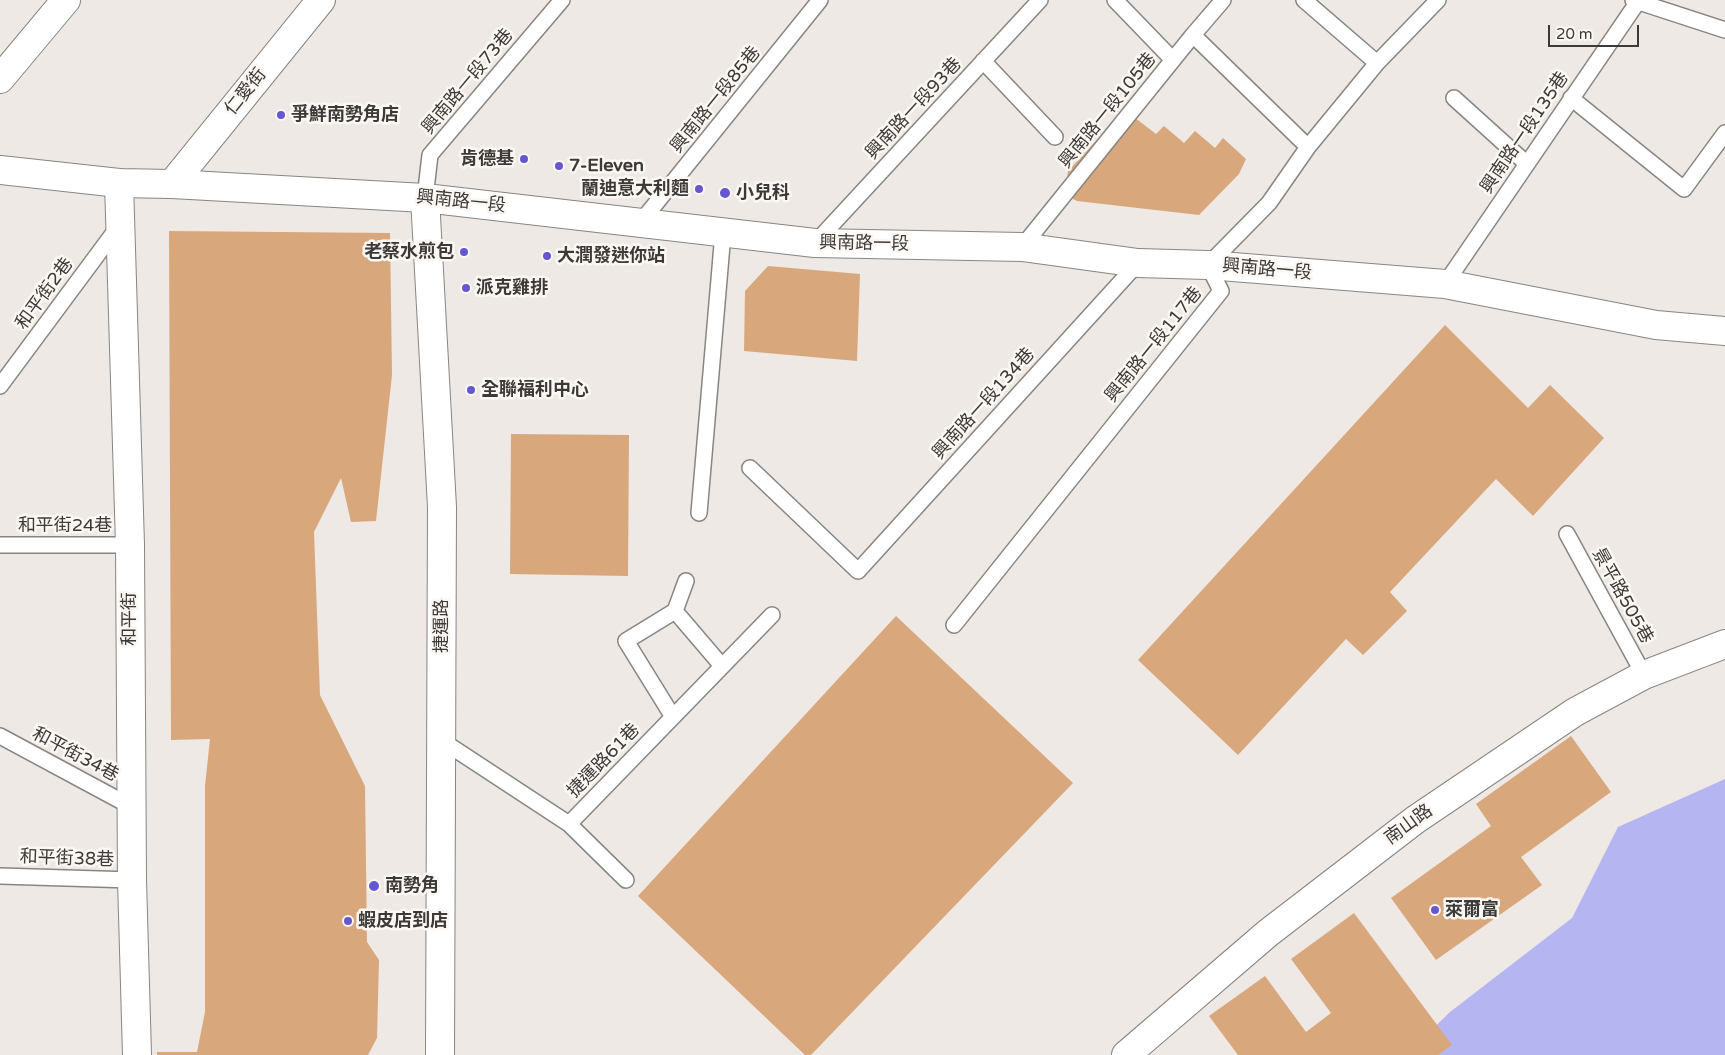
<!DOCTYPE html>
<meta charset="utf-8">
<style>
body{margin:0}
#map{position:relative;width:1725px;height:1055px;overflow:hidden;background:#eee9e5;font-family:"Varela Round",sans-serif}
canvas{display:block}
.scale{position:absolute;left:1548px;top:25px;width:91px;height:22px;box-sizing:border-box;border:2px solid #3c3a39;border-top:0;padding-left:6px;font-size:15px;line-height:18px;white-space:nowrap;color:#3c3a39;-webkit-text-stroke:4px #fbf7f2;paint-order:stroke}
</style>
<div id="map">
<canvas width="1725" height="1055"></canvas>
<div class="scale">20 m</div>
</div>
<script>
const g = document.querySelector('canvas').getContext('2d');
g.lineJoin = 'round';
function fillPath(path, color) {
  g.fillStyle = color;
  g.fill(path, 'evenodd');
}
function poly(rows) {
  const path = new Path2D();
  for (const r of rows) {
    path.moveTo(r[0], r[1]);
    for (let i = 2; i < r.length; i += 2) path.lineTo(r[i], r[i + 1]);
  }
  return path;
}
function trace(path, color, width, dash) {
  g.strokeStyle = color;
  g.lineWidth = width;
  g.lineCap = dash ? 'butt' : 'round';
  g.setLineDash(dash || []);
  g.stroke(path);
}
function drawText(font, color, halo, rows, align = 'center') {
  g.font = font + ' "Varela Round","Noto Sans TC",sans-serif';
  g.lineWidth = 5;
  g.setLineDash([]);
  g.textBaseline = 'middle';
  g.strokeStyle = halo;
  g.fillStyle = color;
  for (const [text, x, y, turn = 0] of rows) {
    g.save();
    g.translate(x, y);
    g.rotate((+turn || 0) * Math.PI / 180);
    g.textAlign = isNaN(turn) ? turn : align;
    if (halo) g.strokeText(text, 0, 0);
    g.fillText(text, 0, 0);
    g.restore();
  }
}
const forest = poly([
 [1725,779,1725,1055,1406,1055,1450,1012,1572,918,1618,827]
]);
const building = poly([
 [1125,110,1156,134,1164,126,1184,143,1195,131,1215,148,1223,138,1246,159,1239,174,1199,215,1077,201,1073,199,1066,185,1068,171],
 [169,231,390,233,392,375,376,521,351,522,341,478,314,532,320,695,365,786,367,942,379,960,377,1038,368,1055,157,1055,157,1052,197,1052,205,1012,205,786,210,739,171,740],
 [768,266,860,274,857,361,744,351,745,291],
 [1445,325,1528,408,1550,385,1604,438,1533,516,1496,479,1390,592,1407,611,1363,655,1346,639,1238,755,1138,660],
 [511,434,629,435,628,576,510,574],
 [896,616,1073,783,811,1055,805,1055,638,896],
 [1571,736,1611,792,1521,857,1542,885,1436,960,1391,898,1491,826,1476,804],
 [1354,913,1452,1045,1438,1055,1238,1055,1209,1016,1265,976,1306,1032,1331,1013,1291,959]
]);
const service = poly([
 [1115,0,1173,60],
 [1304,0,1377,63],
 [1633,0,1725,30],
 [1193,35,1308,147],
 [983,61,1055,137],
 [1454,98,1527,164],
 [1571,98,1684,189,1725,133],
 [425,198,430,155,562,0],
 [640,223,820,0],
 [815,243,1040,0],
 [1022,247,1193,35,1223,0],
 [1445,284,1637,3],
 [0,386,118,227],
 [750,468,858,571,1138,263],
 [699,513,723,233],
 [1567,534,1644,675],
 [0,545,130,545],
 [675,611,686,581],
 [954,625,1221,291,1208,265,1269,203,1308,147,1377,63,1438,0],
 [673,717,626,641,675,611,722,666],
 [0,736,132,807],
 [441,740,569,824,772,615],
 [569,824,626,880],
 [0,876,132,880]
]);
const minor = poly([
 [0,79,66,0],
 [119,183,130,545,132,880,137,1055],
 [172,184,321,0],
 [425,198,442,507,440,1055]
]);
const tertiary = poly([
 [0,170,119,183,172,184,425,198,815,243,1022,247,1138,263,1208,265,1445,284,1656,325,1725,331],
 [1126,1055,1268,933,1415,820,1575,712,1644,675,1725,644]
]);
const markers = [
 [281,115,5,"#6457d0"],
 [524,159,5,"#6457d0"],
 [559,166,5,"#6457d0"],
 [699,189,5,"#6457d0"],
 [725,193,6,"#6457d0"],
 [464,252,5,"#6457d0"],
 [547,256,5,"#6457d0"],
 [466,288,5,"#6457d0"],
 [471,390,5,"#6457d0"],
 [374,886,6,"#6457d0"],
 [1435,910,5,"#6457d0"],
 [348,921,5,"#6457d0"]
];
const streetNames = [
 ["興南路一段73巷",468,82,-50],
 ["仁愛街",246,92,-51],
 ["興南路一段85巷",716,100,-51],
 ["興南路一段93巷",914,109,-47],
 ["興南路一段105巷",1108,111,-51],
 ["興南路一段135巷",1525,133,-56],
 ["興南路一段",461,202,6],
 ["興南路一段",864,244,1],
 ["興南路一段",1267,270,5],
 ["和平街2巷",45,294,-54],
 ["興南路一段117巷",1154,345,-51],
 ["興南路一段134巷",984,404,-48],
 ["和平街24巷",65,526],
 ["景平路505巷",1622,596,61],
 ["和平街",130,619,-90],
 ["捷運路",442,626,-90],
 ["和平街34巷",75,755,28],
 ["捷運路61巷",604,761,-46],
 ["南山路",1409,825,-36],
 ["和平街38巷",67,859,2]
];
const poiNames = [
 ["爭鮮南勢角店",291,115],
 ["肯德基",514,159,"right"],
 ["7-Eleven",569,166],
 ["蘭迪意大利麵",689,189,"right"],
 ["小兒科",736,193],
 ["老蔡水煎包",454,252,"right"],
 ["大潤發迷你站",557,256],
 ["派克雞排",476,288],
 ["全聯福利中心",481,390],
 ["南勢角",385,886],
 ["萊爾富",1445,910],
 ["蝦皮店到店",358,921]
];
fillPath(forest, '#b5b6f1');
fillPath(building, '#d8a77b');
trace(service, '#898581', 18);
trace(minor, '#898581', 30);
trace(tertiary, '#898581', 30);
trace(service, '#fff', 15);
trace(minor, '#fff', 28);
trace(tertiary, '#fff', 28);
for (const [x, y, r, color] of markers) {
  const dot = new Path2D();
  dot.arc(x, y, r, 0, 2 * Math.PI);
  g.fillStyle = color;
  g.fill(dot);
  trace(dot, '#fbf7f2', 2);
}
drawText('18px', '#3c3a39', '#fbf7f2', streetNames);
drawText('bold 18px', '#3c3a39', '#fbf7f2', poiNames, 'left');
</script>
